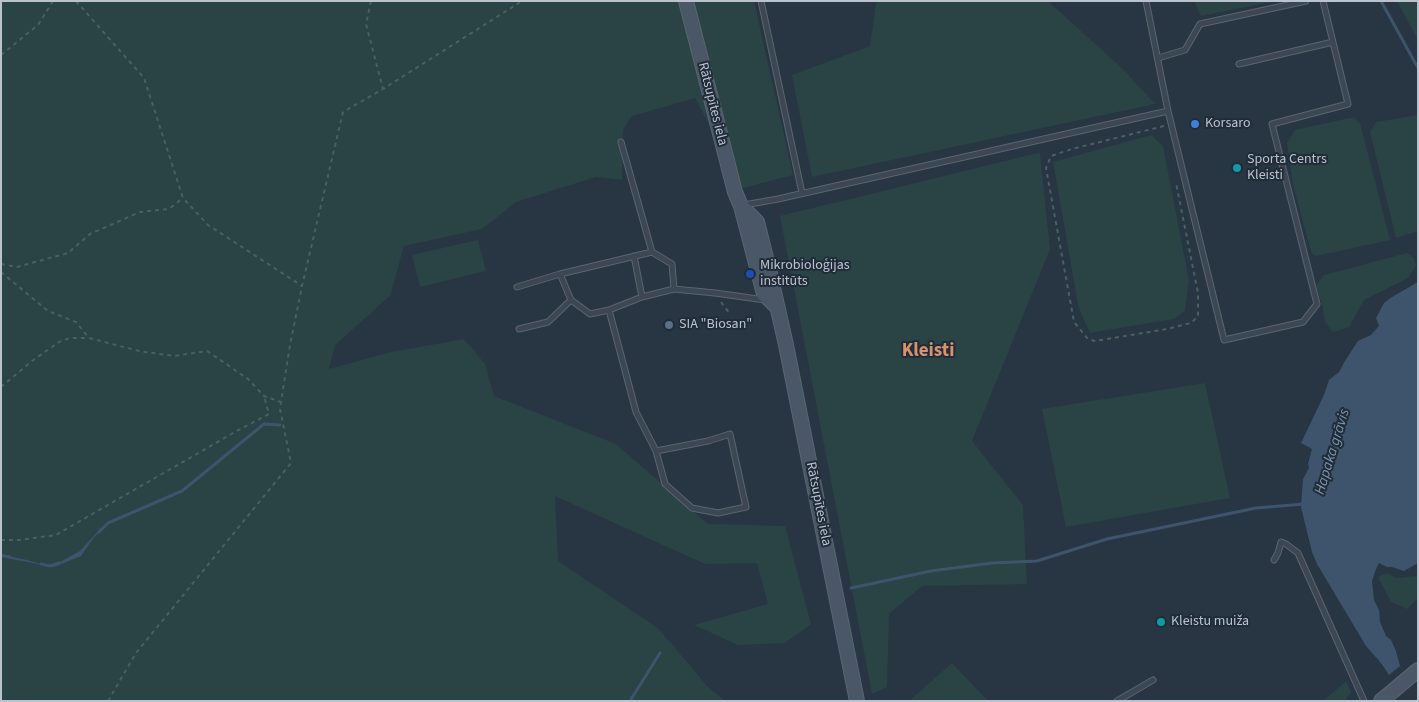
<!DOCTYPE html>
<meta charset="utf-8">
<style>
body{margin:0}
#map{position:relative;width:1419px;height:702px;overflow:hidden;background:#283643;font-family:"Source Sans 3",sans-serif}
canvas{display:block}
.frame{position:absolute;inset:0;border:2px solid #bac2cd;pointer-events:none}
</style>
<div id="map">
<canvas width="1419" height="702"></canvas>
<div class="frame"></div>
</div>
<script>
const g = document.querySelector('canvas').getContext('2d');
g.lineJoin = 'round';
function fillPath(path, color) {
  g.fillStyle = color;
  g.fill(path, 'evenodd');
}
function poly(rows) {
  const path = new Path2D();
  for (const r of rows) {
    path.moveTo(r[0], r[1]);
    for (let i = 2; i < r.length; i += 2) path.lineTo(r[i], r[i + 1]);
  }
  return path;
}
function trace(path, color, width, dash) {
  g.strokeStyle = color;
  g.lineWidth = width;
  g.lineCap = dash ? 'butt' : 'round';
  g.setLineDash(dash || []);
  g.stroke(path);
}
function drawText(font, color, halo, rows, align = 'center') {
  g.font = font + ' "Source Sans 3",sans-serif';
  g.lineWidth = 4;
  g.setLineDash([]);
  g.textBaseline = 'middle';
  g.strokeStyle = halo;
  g.fillStyle = color;
  for (const [text, x, y, turn = 0] of rows) {
    g.save();
    g.translate(x, y);
    g.rotate((+turn || 0) * Math.PI / 180);
    g.textAlign = isNaN(turn) ? turn : align;
    if (halo) g.strokeText(text, 0, 0);
    g.fillText(text, 0, 0);
    g.restore();
  }
}
const green = poly([
 [1,1,754,1,793,175,743,188,695,98,632,116,623,130,622,180,596,177,516,202,482,229,404,246,390,296,335,345,329,369,391,352,464,339,485,364,494,396,616,444,708,524,785,526,811,624,785,643,738,645,694,625,768,604,757,563,705,564,555,496,558,561,659,629,708,687,725,701,1,701],
 [882,1,1048,1,1125,71,1155,104,812,177,792,75,870,46,876,3],
 [1194,1,1271,1,1271,2,1201,16],
 [1397,1,1418,1,1418,40],
 [1418,115,1418,231,1396,238,1370,132,1376,122],
 [1354,117,1360,123,1390,240,1316,256,1312,254,1310,248,1293,185,1287,143,1295,130],
 [1151,135,1163,146,1189,280,1185,311,1174,319,1090,333,1083,318,1078,305,1053,162],
 [1040,153,1050,249,972,441,1023,505,1027,584,922,586,889,614,887,687,872,694,780,216,1034,154],
 [478,240,486,271,420,287,412,255],
 [1407,253,1414,258,1416,266,1408,278,1364,300,1349,327,1333,332,1325,322,1322,305,1316,286,1324,275],
 [1205,383,1230,498,1066,527,1042,409],
 [1387,573,1396,578,1416,576,1418,577,1418,598,1407,609,1391,602,1378,577],
 [952,663,988,701,909,701],
 [1346,681,1351,692,1345,701,1323,701]
]);
const water = poly([
 [1418,282,1418,563,1404,571,1392,567,1387,567,1379,563,1376,569,1372,581,1374,600,1379,610,1380,622,1386,636,1391,640,1396,651,1400,666,1389,675,1381,663,1366,646,1317,564,1312,552,1301,507,1303,479,1309,468,1308,464,1312,449,1301,443,1324,395,1329,380,1339,372,1345,361,1358,341,1371,335,1379,326,1376,318,1384,303,1392,297],
 [100,527,102,530,94,537,81,556,54,567,1,557,1,555,27,560,51,567,80,551,99,530]
]);
const stream = poly([
 [1381,1,1418,68],
 [99,532,108,523,182,491,264,424,280,425],
 [1,555,10,557],
 [41,564,50,566,59,563],
 [851,588,931,571,992,563,1037,561,1107,539,1256,508,1304,504],
 [630,701,660,653]
]);
const path = poly([
 [76,1,144,78,183,198,208,225,302,286],
 [371,1,366,24,383,89],
 [1,55,38,25,53,1],
 [1164,126,1072,149,1051,156,1046,168,1074,322,1088,339,1095,341,1167,329,1191,323,1198,316,1198,293,1176,183],
 [1,264,17,267,68,253,90,234,140,212,169,209,183,198],
 [1,272,48,311,76,322,89,338,139,351,174,356,207,351,248,379,264,396,281,402],
 [721,302,730,314],
 [1,387,32,361,59,342,70,338,89,338],
 [1,540,19,540,56,535,233,433,269,414,264,396],
 [108,701,136,653,291,463,280,409,281,402,290,345,302,286,343,112,383,89,522,1]
]);
const lane = poly([
 [761,1,802,193],
 [1146,1,1168,111,1224,340,1303,322,1317,304,1272,124,1348,104,1323,1],
 [1158,58,1185,50,1200,24,1306,1],
 [1239,64,1333,42],
 [621,142,652,252],
 [744,205,778,199,1168,111],
 [634,256,642,297],
 [560,274,571,300],
 [517,287,560,274,652,252,672,264,674,289],
 [519,329,548,322,571,300,590,314,609,310],
 [730,434,746,507,718,513,692,508,665,484,656,451,708,441,730,434],
 [656,451,636,412,609,310,642,297,674,289,715,293,765,300],
 [1274,560,1278,553,1281,542,1286,544,1298,553,1364,701],
 [1117,701,1153,680]
]);
const secondary = poly([
 [686,1,735,192,741,206,764,294,777,307],
 [741,206,757,222,770,274,786,345,857,701],
 [1381,701,1418,670]
]);
const markers = [
 [1195,124,5,"#3f7fe0"],
 [1237,168,5,"#0f9aa8"],
 [750,274,5,"#1a4fb4"],
 [669,325,5,"#5c6f8a"],
 [1161,622,5,"#0f9aa8"]
];
const streetNames = [
 ["Rātsupītes iela",712,104,76],
 ["Rātsupītes iela",818,504,79]
];
const poiNames = [
 ["Korsaro",1205,124],
 ["Sporta Centrs",1247,160],
 ["Kleisti",1247,176],
 ["Mikrobioloģijas",760,266],
 ["institūts",760,282],
 ["SIA \"Biosan\"",679,325],
 ["Kleistu muiža",1171,622]
];
const waterNames = [
 ["Hapaka grāvis",1333,452,-73]
];
const districtNames = [
 ["Kleisti",928,352]
];
fillPath(green, '#2a4344');
fillPath(water, '#3e546c');
trace(stream, '#3e546c', 3);
trace(lane, '#5b6570', 7);
trace(secondary, '#5b6570', 16);
trace(path, '#486061', 2, [4, 4]);
trace(lane, '#3c4753', 5);
trace(secondary, '#4a5766', 14);
for (const [x, y, r, color] of markers) {
  const dot = new Path2D();
  dot.arc(x, y, r, 0, 2 * Math.PI);
  g.fillStyle = color;
  g.fill(dot);
  trace(dot, '#212c39', 2);
}
drawText('14px', '#bac2cd', '#212c39', streetNames);
drawText('14px', '#bac2cd', '#212c39', poiNames, 'left');
drawText('italic 15px', '#7b95af', '#212c39', waterNames);
drawText('bold 19px', '#d5926c', '#212c39', districtNames);
</script>
